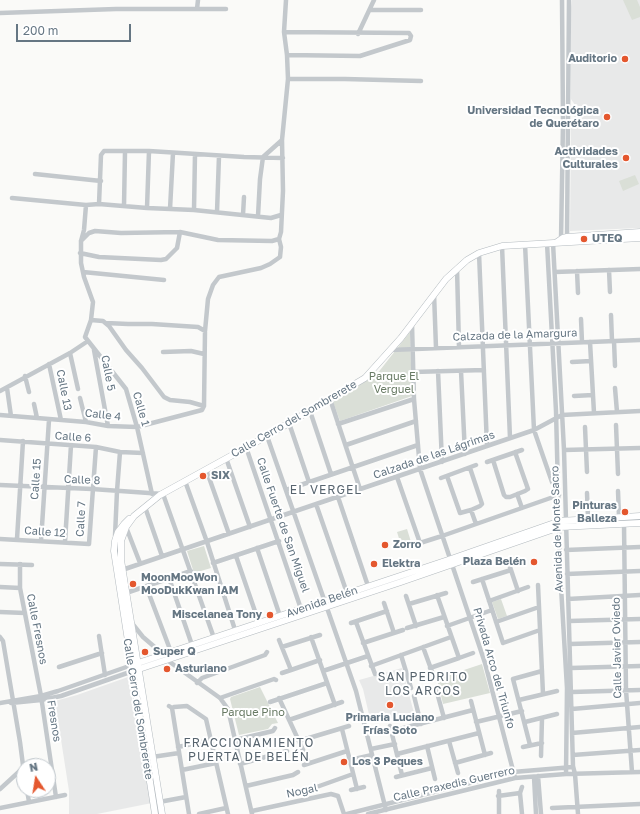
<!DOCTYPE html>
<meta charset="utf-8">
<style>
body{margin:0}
#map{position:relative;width:640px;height:814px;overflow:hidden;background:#fafaf8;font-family:"Golos Text",sans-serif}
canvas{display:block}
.north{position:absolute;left:16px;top:758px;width:40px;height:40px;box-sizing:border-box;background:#fff;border:1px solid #c1c8cd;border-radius:50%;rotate:348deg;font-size:11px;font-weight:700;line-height:16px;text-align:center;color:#657683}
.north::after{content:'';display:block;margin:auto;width:14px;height:18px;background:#e4572e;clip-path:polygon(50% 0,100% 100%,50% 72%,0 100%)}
.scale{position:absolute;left:16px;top:24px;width:115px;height:18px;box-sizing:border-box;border:2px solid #657683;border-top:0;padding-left:5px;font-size:12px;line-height:14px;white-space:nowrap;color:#657683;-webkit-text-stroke:3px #fff;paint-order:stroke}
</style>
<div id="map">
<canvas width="640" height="814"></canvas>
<div class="north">N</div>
<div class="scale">200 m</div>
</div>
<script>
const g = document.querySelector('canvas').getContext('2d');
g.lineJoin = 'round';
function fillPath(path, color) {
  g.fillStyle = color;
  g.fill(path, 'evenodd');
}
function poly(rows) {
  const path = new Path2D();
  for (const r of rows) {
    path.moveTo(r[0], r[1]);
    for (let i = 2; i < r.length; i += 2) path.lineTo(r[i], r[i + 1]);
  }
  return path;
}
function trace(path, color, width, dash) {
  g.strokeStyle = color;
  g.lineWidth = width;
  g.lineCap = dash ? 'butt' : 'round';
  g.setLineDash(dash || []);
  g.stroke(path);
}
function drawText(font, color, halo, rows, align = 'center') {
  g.font = font + ' "Golos Text",sans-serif';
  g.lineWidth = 4;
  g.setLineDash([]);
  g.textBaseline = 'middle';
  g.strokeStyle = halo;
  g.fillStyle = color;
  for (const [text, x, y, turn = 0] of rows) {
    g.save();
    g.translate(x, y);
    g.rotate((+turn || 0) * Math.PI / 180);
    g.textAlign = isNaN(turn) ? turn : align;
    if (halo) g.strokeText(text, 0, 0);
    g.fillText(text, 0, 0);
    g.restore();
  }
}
const built = poly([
 [572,0,640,0,640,228,639,228,570,231,571,128,574,122,575,111,575,105,571,99,571,7],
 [402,668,414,713,371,723,363,689,359,680],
 [128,677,152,803,97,814,69,814,69,791,55,701,77,695]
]);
const green = poly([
 [623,0,637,0,640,7,640,17,632,20],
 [635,175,639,184,623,191,619,181],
 [410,332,412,396,340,421,333,402,377,374],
 [407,529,412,545,402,548,397,532],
 [204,546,211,568,194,573,187,551],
 [501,599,507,616,498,619,492,602],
 [482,664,490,693,443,704,437,679],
 [260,687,278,723,272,724,268,729,239,735,230,699,231,697]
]);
const street = poly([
 [197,9,198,0],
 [370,10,421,10],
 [0,13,116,9,226,9],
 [284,32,409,33,411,36,410,40,360,56,287,55],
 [358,34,374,0],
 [288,79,345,79,421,81],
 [35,174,101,181],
 [12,198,86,205,99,204,147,208,194,210,271,218,281,215],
 [99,204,101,155,104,151,149,151,244,157,283,158],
 [86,205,84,230,81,241,81,263,84,277,93,302,91,320,85,337,126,389,137,427,152,494],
 [124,206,125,152],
 [147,208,149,151],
 [170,209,173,153],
 [194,210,195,154],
 [217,212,219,156],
 [243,215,244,197],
 [258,216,260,179,263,157,282,140],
 [567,239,569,0],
 [561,240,563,123,562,0],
 [81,241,89,233,95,231,121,233,180,232,218,240,272,241,279,239],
 [547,243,556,411,560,570,567,688,566,774],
 [553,243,564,450,573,766,575,774,578,814],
 [525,244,534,430,552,482,558,491],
 [502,246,510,438],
 [80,253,99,257,161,260,166,259,177,248,180,232],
 [479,253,487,446],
 [457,268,459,347],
 [609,270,610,292],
 [577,271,578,293],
 [83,272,164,280],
 [555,272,640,269],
 [434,293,436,348],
 [611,315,612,341],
 [581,319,582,342],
 [91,320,103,321,109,326,126,350,142,368,164,397,170,400,190,402,204,406],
 [106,323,128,324,152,324,198,327,205,331],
 [412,324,414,399,420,469,485,663,515,778],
 [614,341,615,366],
 [590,342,594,413],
 [94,350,108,426],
 [391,350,640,340],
 [163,352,191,351,204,354],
 [70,353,78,389],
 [572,362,591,361],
 [49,364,61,420],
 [438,371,442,462],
 [461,371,465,454],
 [413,372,484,370],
 [25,376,29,392],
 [7,388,11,416],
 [615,388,617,412],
 [0,391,70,353,88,341],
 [574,396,593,395],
 [80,398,86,422],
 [330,399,360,489],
 [34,404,37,418],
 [310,411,331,474],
 [0,415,86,422,108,426,137,427,202,410,204,406,205,331,208,299,213,285,219,277,261,268,270,264,280,257,281,247,279,239,281,232,283,191,282,140,288,79,287,55,284,32,286,0],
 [289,423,309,482],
 [338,424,414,399],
 [616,425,618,474],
 [585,427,587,472],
 [267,436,356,691,386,810],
 [0,440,96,447,120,452,143,453],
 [346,445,416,421],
 [246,447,301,609],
 [564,450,640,448],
 [226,458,250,527],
 [493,460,504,495,506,497,510,497,525,491,528,489,515,452],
 [487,462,522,450],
 [206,469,229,534],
 [447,476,460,513,471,510,480,506,482,504,470,468],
 [397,477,420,543,442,536,559,495],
 [441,478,476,465],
 [185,481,207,542,236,633],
 [0,485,92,489,163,494,214,638],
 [286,490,418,445],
 [618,491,619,517],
 [587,493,588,518],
 [517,494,522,508],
 [338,497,368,586],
 [316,504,347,593],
 [145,507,162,556],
 [471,510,476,524],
 [624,524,626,690,632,772],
 [126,527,140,563],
 [115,536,117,491,120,452],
 [0,539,89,544,96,447],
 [17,539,23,441],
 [41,541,49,420],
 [65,542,71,445],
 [257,548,280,616],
 [566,550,640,547],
 [236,556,259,623],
 [508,561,518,591],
 [213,563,279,541],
 [0,564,32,565],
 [20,564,20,588,41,696,56,797],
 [122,570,534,430,562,415,640,411],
 [567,574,640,571],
 [169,578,192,645],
 [482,579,503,643,540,630],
 [473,582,511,570],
 [538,585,543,694],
 [146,586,171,652],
 [0,587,20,588],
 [126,593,191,571],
 [406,596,416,626],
 [568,599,640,595],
 [489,601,528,587],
 [384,603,394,633],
 [409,604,446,593],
 [0,612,25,613],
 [569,621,640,619],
 [131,622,143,637,164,655],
 [356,622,375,674],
 [496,622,539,607],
 [351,623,387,611],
 [447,626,492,610],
 [407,628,444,617],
 [99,636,105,675],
 [0,637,3,641,20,742,24,773],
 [311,637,335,705],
 [279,640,291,670,320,660],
 [363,643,403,630],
 [570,644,640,642],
 [282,647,320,635],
 [423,647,434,677],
 [401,655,411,688],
 [459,658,473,653],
 [167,660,220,698,228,709,252,814],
 [371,666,451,637],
 [59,667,102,653],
 [430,668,459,658,437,595],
 [571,668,640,666],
 [323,671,368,656],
 [282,673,291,670],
 [197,683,202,678,265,655,267,652],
 [436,689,444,718],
 [572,692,640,690],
 [414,696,421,724],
 [220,698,274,679,276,680],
 [279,698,309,763],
 [519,700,557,691],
 [471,701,485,755],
 [270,702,327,683],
 [0,703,41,696,58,691,132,665],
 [11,703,41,700,61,696,133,671],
 [169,706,172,708,174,707,187,706,206,719,228,814],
 [172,708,189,814],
 [572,709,640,703],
 [289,720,342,702],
 [476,722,522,711],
 [525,722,557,714],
 [390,726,402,775],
 [342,729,357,789],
 [392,731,473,710],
 [572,733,640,727],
 [235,740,273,731,275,728],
 [299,741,349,726],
 [449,741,458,773],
 [530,745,513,679,542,671],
 [427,746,435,779],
 [178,747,211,740],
 [523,747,542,743],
 [371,749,395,744],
 [397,754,479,733],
 [573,755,640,750],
 [541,756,542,718],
 [152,757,179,753],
 [350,760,372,755],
 [455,763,491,753],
 [240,764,287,751],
 [304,765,347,751],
 [182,770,216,763],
 [538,776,541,814],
 [396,777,432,768],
 [534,777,536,814],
 [246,786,293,775,298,772],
 [522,787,520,793,522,814],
 [0,789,23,768],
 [311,789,353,774],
 [27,790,29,802],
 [351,790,364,787],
 [499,791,499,814],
 [498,796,520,793],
 [159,802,186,797],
 [0,808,65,795],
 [552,808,640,804],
 [252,811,331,794,338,796,344,814],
 [199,814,226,808],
 [347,814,513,772,573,767],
 [368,814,515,778,566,774,640,772]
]);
const secondary = poly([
 [557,242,563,238,567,237,640,232],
 [129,519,124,524,118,532,115,541,114,551,155,814],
 [132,665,451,559,560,521,640,516],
 [133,671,401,582,560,527,640,523],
 [162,814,121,560,121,541,126,527,134,516,160,495,267,436,365,378,401,338,446,279,467,260,479,253,502,246,640,238]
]);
const markers = [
 [625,59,4,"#e4572e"],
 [607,117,4,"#e4572e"],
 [626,158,4,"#e4572e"],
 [584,239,4,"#e4572e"],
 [203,476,4,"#e4572e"],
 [625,512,4,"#e4572e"],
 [385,545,4,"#e4572e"],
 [534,562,4,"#e4572e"],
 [374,564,4,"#e4572e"],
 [133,584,4,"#e4572e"],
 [270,615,4,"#e4572e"],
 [145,652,4,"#e4572e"],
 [167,669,4,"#e4572e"],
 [390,705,4,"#e4572e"],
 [344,762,4,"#e4572e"]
];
const poiNames = [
 ["Auditorio",617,59,"right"],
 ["Universidad Tecnológica",599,111,"right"],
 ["de Querétaro",599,124,"right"],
 ["Actividades",618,152,"right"],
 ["Culturales",618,165,"right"],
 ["UTEQ",592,239],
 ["SIX",211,476],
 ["Pinturas",617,506,"right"],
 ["Balleza",617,519,"right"],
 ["Zorro",393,545],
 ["Plaza Belén",526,562,"right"],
 ["Elektra",382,564],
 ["MoonMooWon",141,578],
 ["MooDukKwan IAM",141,591],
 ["Miscelanea Tony",262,615,"right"],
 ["Super Q",153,652],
 ["Asturiano",175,669],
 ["Primaria Luciano",390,718,"center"],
 ["Frías Soto",390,731,"center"],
 ["Los 3 Peques",352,762]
];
const streetNames = [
 ["Calzada de la Amargura",515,335,-2],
 ["Calle 5",108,373,79],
 ["Calle 13",64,390,79],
 ["Calle 1",141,409,74],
 ["Calle 4",103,415,6],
 ["Calle Cerro del Sombrerete",294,419,-30],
 ["Calle 6",73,437,4],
 ["Calzada de las Lágrimas",434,455,-19],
 ["Calle 15",36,479,-86],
 ["Calle 8",82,480,2],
 ["Calle 7",81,519,-87],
 ["Calle Fuerte de San Miguel",283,525,71],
 ["Avenida de Monte Sacro",557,529,-92],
 ["Calle 12",45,532,4],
 ["Avenida Belén",322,602,-19],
 ["Calle Fresnos",37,629,79],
 ["Calle Javier Oviedo",617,648,-91],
 ["Privada Arco del Triunfo",494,668,74],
 ["Calle Cerro del Sombrerete",138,709,81],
 ["Fresnos",54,721,81],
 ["Calle Praxedis Guerrero",454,784,-13],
 ["Nogal",302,791,-12]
];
const parkNames = [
 ["Parque El",394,377],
 ["Verguel",394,390],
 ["Parque Pino",253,713]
];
const neighbourhoodNames = [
 ["EL VERGEL",326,490],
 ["SAN PEDRITO",423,677],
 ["LOS ARCOS",423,691],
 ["FRACCIONAMIENTO",249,743],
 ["PUERTA DE BELÉN",249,757]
];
fillPath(built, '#e8e9e9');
fillPath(green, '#dadfd7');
trace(secondary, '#b3babf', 7);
trace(street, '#c3c8cc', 4.5);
trace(secondary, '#fff', 6);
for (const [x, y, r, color] of markers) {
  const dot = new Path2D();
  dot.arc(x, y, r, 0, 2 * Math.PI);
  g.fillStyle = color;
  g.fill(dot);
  trace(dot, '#fff', 1.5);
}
drawText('bold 11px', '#657683', '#fff', poiNames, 'left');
drawText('11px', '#657683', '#fff', streetNames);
drawText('11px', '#687a64', '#fff', parkNames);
g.letterSpacing = '1px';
drawText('12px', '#57646e', '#fff', neighbourhoodNames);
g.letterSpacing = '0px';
</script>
